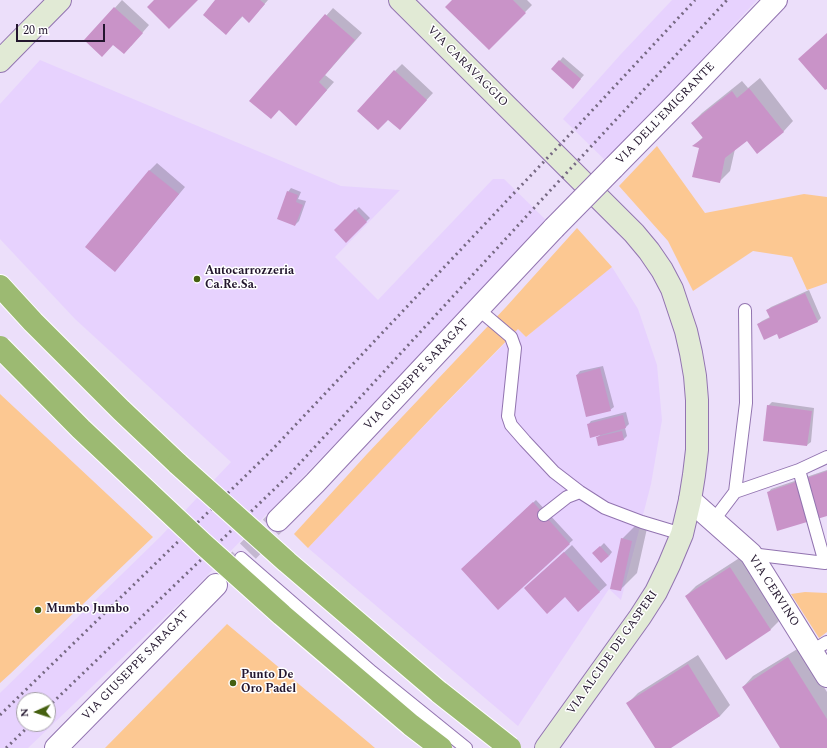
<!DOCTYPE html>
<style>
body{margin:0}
#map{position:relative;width:827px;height:748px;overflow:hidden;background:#ecdffa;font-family:Spectral,serif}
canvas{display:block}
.north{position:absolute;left:16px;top:692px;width:40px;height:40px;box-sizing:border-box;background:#fff;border:1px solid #a7a2ab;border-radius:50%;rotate:267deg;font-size:11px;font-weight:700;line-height:16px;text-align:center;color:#23162e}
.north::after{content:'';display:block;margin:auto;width:14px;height:18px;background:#456010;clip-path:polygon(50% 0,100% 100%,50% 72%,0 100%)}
.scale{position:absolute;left:16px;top:24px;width:89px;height:18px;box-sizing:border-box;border:2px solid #23162e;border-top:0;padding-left:5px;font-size:12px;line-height:14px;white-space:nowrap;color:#23162e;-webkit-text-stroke:3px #fff;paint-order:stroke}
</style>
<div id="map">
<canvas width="827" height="748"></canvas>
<div class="north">N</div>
<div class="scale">20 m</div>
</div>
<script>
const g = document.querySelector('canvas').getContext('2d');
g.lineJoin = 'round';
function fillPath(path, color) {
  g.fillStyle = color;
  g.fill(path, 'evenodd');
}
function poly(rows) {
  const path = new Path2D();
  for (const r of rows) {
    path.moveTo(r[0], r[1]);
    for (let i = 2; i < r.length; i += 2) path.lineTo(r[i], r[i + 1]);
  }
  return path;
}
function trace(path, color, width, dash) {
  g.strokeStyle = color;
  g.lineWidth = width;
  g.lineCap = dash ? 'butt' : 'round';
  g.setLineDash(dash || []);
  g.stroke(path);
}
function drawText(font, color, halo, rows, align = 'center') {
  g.font = font + ' Spectral,serif';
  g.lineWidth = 3;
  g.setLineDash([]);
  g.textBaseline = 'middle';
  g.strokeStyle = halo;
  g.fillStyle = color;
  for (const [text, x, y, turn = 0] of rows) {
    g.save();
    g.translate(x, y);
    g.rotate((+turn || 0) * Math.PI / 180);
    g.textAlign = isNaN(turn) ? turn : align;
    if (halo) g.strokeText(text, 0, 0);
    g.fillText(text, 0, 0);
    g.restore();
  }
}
const built = poly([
 [672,0,757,0,708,53,608,163,563,119,621,54],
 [40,60,341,186,400,190,335,257,378,300,493,179,504,179,549,223,191,592,28,748,0,748,0,693,161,536,231,462,75,319,0,239,0,104],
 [24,700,48,700,48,724,24,724],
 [612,267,638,309,657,365,662,420,651,484,621,600,609,589,518,726,308,548,385,466,511,337,518,329,526,337,584,288]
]);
const green = poly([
 [657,146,705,213,804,194,827,197,827,283,807,290,792,257,753,251,693,291,668,241,619,186],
 [577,228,612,267,526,337,518,329,434,415,308,548,294,534,367,454,506,307],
 [0,394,153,537,10,674,0,683],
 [805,592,827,593,827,632,819,638,791,594],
 [227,624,368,742,375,748,105,748]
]);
const shadow = poly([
 [122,0,149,25,131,46,86,40],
 [217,0,268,0,256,14,243,16,233,26],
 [454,0,527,0,532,5,489,49],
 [333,8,362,33,325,75,334,82,303,117,251,101],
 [563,57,584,75,576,84,553,69],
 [402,64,433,93,406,122,395,71],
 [760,78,793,121,783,132,747,140,735,149,730,171,719,182,700,147,694,146,703,137,692,123,702,113,742,81,748,88],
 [157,163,185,187,122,263,87,247,150,170],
 [291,188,301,192,298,199,306,201,299,221,295,225,288,192],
 [359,207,370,218,346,241,335,230],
 [809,290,821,318,817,322,777,333,758,324,762,321,770,317,767,310,771,307],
 [603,366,614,407,610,410,577,375,580,371],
 [772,402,814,408,811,442,807,445,768,406],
 [626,412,629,424,625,428,627,436,624,439,597,438,601,434,588,425,591,421],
 [827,470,827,515,768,493,771,489],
 [536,500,573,540,498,608,462,569],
 [639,522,648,524,637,573,620,590,622,539],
 [604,543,612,552,609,556,597,550],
 [572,545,607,585,578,611,565,596,533,581],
 [741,557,781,619,771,629,726,658,686,596,696,586],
 [799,648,827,692,827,748,782,748,743,687,753,676],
 [698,655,730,705,720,716,669,748,656,748,628,703,638,693]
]);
const building = poly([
 [154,0,198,0,169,29,147,7],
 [215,0,260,0,265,4,249,23,242,16,226,35,203,15],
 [452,0,513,0,526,13,489,50,445,7],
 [114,7,143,33,124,54,113,45,102,57,84,40],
 [325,14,355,40,319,82,327,90,296,126,279,110,271,119,249,101],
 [827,33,827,89,825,90,798,59],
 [559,60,581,79,573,89,551,69],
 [394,70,427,100,400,130,388,120,378,130,357,111],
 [749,88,784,132,757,154,747,141,725,158,720,183,692,177,699,148,692,146,703,138,691,123,732,91,737,98],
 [149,170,179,194,115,272,85,247],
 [287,191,298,195,296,202,303,205,295,226,277,219],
 [355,209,367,222,346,243,334,230],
 [805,293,818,322,779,339,777,334,764,340,757,324,770,318,766,310],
 [600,368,611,411,586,417,576,375],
 [767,405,812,411,807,446,763,441],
 [623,415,626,428,590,438,587,424],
 [622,431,624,440,598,446,596,437],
 [827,471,827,516,777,531,767,492],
 [533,502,570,544,498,610,461,569],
 [621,538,632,541,621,591,610,589],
 [600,546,609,556,601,563,592,553],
 [564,552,600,592,578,612,565,597,547,614,524,588],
 [730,567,771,630,726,660,685,596],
 [788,657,827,719,827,748,780,748,742,687],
 [688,664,720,716,671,748,655,748,626,703]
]);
const streetTunnel = poly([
 [225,575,278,520]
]);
const lane = poly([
 [478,309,511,337,515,348,508,416,511,425,525,441,554,472,580,492,605,508,642,522,682,534],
 [799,470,827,457],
 [735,492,746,403,745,310],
 [544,515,567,497,580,492],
 [713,521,735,492,799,470,825,563,751,554],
 [241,558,372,672,466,748],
 [812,651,827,642]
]);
const street = poly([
 [613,168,677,103,776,0],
 [690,500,751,554,827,676],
 [278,520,315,483,554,228],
 [56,748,216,585]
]);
const secondary = poly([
 [400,0,634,233,649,251,662,270,672,289,686,331,691,353,695,376,697,400,697,450,694,475,690,500,682,534,669,565,656,592,640,617,546,748],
 [0,61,60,0]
]);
const highway = poly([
 [0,286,33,322,121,410,178,464]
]);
const rail = poly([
 [48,707,290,474,534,208,727,0],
 [0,715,270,452,516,191,574,130,695,0],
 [6,748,31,724]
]);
const streetBridge = poly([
 [554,228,613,168]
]);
const highwayBridge = poly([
 [0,347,81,429,203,544,282,615,411,725,441,748],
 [178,464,287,562,385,646,439,692,510,748]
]);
const markers = [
 [197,279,4,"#456010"],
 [38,610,4,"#456010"],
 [233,683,4,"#456010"]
];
const streetNames = [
 ["VIA CARAVAGGIO",467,67,45],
 ["VIA DELL'EMIGRANTE",666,114,-46],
 ["VIA GIUSEPPE SARAGAT",417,375,-47],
 ["VIA CERVINO",773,591,57],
 ["VIA ALCIDE DE GASPERI",613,653,-55],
 ["VIA GIUSEPPE SARAGAT",136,666,-46]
];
const poiNames = [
 ["Autocarrozzeria",205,272],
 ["Ca.Re.Sa.",205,286],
 ["Mumbo Jumbo",46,610],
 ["Punto De",241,676],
 ["Oro Padel",241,690]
];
fillPath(built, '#e7d2fe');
fillPath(green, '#fcc892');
fillPath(shadow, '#0003');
fillPath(building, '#c993c8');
trace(streetTunnel, '#c4b7d1', 22, [22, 11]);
trace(lane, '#9274b0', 14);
trace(street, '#9274b0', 24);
trace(secondary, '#9274b0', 24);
trace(highway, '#fff', 24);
trace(lane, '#fff', 12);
trace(street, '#fff', 22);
trace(secondary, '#e1ead5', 22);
trace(highway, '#9cba72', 22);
trace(rail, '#766982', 3, [2, 4]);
trace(streetBridge, '#9274b0', 24, []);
trace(highwayBridge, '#fff', 24, []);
trace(streetBridge, '#fff', 22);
trace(highwayBridge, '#9cba72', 22);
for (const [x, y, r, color] of markers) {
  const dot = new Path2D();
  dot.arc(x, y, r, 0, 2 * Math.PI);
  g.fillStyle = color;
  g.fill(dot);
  trace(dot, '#fff', 1.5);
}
drawText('12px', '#23162e', '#fff', streetNames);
drawText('bold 12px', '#23162e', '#fff', poiNames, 'left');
</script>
